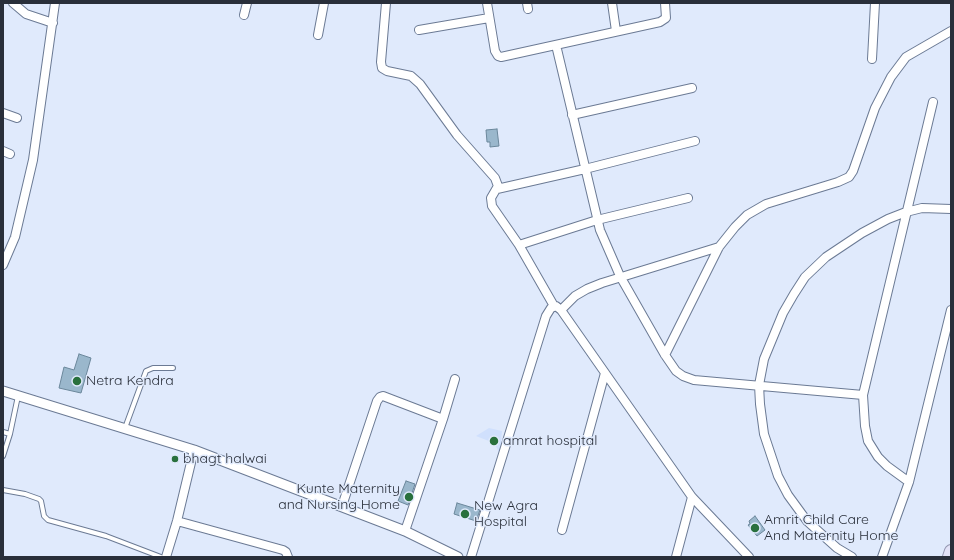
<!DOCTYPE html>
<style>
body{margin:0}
#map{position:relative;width:954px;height:560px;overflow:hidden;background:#e0eafc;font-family:Quicksand,sans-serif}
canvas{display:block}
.frame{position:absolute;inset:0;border:4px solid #292f3a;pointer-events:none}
</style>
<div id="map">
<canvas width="954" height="560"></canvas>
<div class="frame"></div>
</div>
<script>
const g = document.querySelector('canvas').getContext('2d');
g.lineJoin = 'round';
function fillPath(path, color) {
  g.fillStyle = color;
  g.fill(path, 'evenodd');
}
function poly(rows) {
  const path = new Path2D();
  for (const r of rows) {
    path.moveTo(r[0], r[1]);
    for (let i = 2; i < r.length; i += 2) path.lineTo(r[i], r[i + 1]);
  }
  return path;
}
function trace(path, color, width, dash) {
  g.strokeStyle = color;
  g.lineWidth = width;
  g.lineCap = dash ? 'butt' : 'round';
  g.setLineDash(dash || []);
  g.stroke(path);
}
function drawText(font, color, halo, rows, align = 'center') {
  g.font = font + ' Quicksand,sans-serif';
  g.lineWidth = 3;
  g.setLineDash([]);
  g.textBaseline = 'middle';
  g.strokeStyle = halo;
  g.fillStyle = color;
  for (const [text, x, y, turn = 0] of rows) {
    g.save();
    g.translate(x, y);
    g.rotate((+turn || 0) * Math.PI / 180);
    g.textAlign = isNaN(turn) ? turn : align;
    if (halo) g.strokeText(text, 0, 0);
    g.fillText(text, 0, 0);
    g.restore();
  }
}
const built = poly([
 [489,428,502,431,500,454,494,443,476,436]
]);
const building = poly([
 [497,129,499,146,490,147,490,142,487,142,486,130,497,129],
 [79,354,91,358,81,393,59,388,64,367,74,370,79,354],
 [406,481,415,484,408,505,398,501,406,481],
 [457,503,480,510,476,521,454,514,457,503],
 [755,516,765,530,757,536,748,525,750,524,749,521,755,516]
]);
const service = poly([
 [125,428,146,371,153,368,173,368],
 [3,432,10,434,18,396],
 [3,456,10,434],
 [3,490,25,494,39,499,41,501,44,516,48,520,106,536,161,557]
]);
const minor = poly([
 [13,3,26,14,53,23],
 [386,3,381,62,382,68,387,71,411,76,420,84,457,135,495,178,498,186,491,198,492,206,519,245,554,306],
 [487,3,495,51,498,56,501,57,660,22,666,18,665,3],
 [527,3,528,9],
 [612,3,616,31],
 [244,15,247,3],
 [419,30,489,18],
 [318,35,324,3],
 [556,45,600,230,620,276,665,355,676,371,683,376,694,380,863,395],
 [872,59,875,3],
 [3,113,17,118],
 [572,115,692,88],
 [3,151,10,154],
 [497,189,585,169,695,141],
 [519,245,597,220,688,198],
 [3,265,15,237,33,160,55,3],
 [561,310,575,296,587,289,602,283,719,247],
 [665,355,719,247,735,227,747,215,766,204,838,182,849,177,853,171,875,108,891,77,906,57,951,31],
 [909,482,887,466,878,457,868,441,865,426,863,395,933,102],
 [342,506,377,401,380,397,383,396,443,419],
 [177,521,283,550,286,552,288,557],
 [562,530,605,373],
 [405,531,443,419,455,379],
 [166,557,177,521,194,450],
 [471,557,546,316,551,308,556,306,561,310,692,497,749,557],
 [676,557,692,497],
 [852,557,837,548,807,521,788,495,778,476,764,434,760,404,759,385,764,359,783,313,794,294,805,277,826,257,862,233,888,219,906,212,922,208,951,209],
 [882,557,909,482,951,310]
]);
const tertiary = poly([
 [3,391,194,450,405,531,458,557]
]);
const primary = poly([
 [949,557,951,551]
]);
const markers = [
 [77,381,5,"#29703d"],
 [494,441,5,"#29703d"],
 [175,459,4,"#29703d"],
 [409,497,5,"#29703d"],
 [465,514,5,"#29703d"],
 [755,528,5,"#29703d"]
];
const poiNames = [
 ["Netra Kendra",86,381],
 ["amrat hospital",503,441],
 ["bhagt halwai",183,459],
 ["Kunte Maternity",400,489,"right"],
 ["and Nursing Home",400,505,"right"],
 ["New Agra",474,506],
 ["Hospital",474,522],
 ["Amrit Child Care",764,520],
 ["And Maternity Home",764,536]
];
fillPath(built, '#d0e0fd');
fillPath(building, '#9ab7cc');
trace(building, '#6b879b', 1);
trace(service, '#6b7a94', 6);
trace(minor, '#6b7a94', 10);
trace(tertiary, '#6b7a94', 11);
trace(primary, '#9497b1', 14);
trace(service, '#fff', 4);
trace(minor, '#fff', 8);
trace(tertiary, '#fff', 9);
trace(primary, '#e2e2f7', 12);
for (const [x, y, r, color] of markers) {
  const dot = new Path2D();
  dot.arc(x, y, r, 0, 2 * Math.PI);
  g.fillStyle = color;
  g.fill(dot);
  trace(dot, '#e0eafc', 1.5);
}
drawText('14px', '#292f3a', '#e0eafc', poiNames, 'left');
</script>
